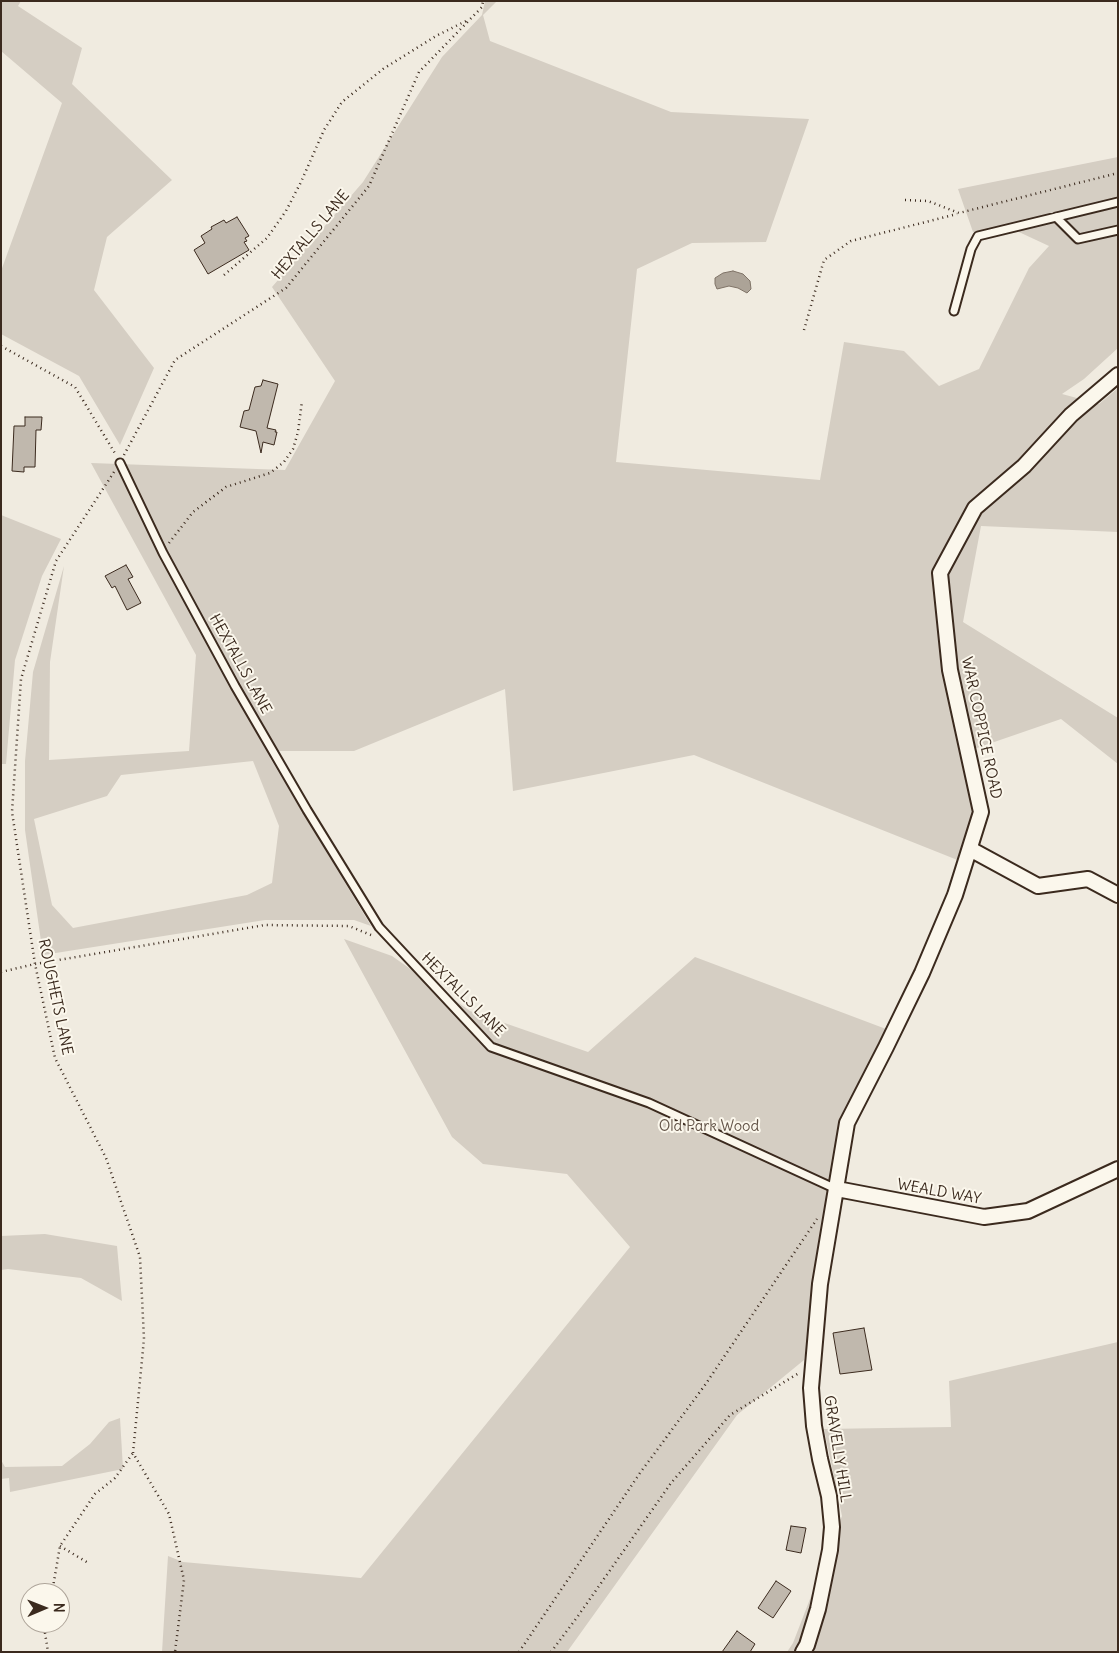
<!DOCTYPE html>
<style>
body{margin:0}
#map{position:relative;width:1119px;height:1653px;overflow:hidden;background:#f0ebe0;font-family:Delius,sans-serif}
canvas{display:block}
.frame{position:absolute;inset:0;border:2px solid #3b2a1e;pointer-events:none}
.north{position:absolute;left:20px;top:1583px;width:50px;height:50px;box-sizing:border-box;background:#fbf7ec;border:1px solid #aea59a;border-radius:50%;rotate:89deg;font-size:14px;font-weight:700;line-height:20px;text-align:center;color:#3b2a1e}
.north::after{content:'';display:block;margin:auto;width:18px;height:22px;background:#3b2a1e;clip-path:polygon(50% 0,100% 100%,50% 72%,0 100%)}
</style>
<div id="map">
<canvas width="1119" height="1653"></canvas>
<div class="frame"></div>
<div class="north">N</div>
</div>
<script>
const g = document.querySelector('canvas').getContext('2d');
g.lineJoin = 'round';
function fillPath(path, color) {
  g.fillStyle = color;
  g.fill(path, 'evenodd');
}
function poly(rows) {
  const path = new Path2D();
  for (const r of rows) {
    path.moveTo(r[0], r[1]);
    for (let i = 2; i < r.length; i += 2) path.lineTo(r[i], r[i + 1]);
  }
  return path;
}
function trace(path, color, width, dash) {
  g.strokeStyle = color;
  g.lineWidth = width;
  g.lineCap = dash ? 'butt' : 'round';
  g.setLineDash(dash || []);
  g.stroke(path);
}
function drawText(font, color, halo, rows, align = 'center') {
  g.font = font + ' Delius,sans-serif';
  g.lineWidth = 4;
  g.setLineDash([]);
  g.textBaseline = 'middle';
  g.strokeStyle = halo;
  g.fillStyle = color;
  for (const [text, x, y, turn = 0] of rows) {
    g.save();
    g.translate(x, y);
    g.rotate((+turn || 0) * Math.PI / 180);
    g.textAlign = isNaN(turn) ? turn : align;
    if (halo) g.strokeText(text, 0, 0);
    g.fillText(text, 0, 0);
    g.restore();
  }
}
const green = poly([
 [1,1,21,1,18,6,82,48,72,84,172,180,107,237,94,290,154,368,120,445,79,376,1,334,1,271,62,103,1,51],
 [485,1,497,1,483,15,490,41,671,112,809,119,766,242,692,243,637,269,616,462,820,480,844,342,904,351,939,386,979,369,1029,268,1049,246,1006,226,973,232,958,189,1118,157,1118,348,1084,379,1062,394,1099,404,1118,388,1118,532,981,526,963,622,1118,718,1118,764,1061,719,971,750,981,812,965,863,694,755,513,791,505,689,354,751,273,751,270,758,371,926,354,920,265,920,43,955,25,830,25,761,33,672,64,566,50,662,49,760,189,751,196,655,91,463,285,470,335,381,272,287,363,182,442,57,482,15],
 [253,761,279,826,272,883,247,895,73,928,52,905,34,819,107,796,121,775],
 [1,515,61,539,42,576,15,660,6,764,1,764],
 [344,939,392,956,470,1011,588,1052,695,957,894,1032,847,1123,837,1189,804,1360,737,1415,567,1652,162,1652,168,1556,183,1562,361,1578,630,1247,567,1174,483,1164,452,1137],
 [45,1234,117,1246,122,1301,81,1278,8,1269,1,1270,1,1236],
 [1118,1342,1118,1652,787,1652,793,1643,842,1516,824,1429,951,1427,949,1381],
 [120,1418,123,1469,10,1492,9,1478,1,1479,1,1460,5,1467,62,1466,90,1444,109,1422]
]);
const water = poly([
 [733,271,743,274,750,281,751,289,747,293,738,288,729,286,717,289,715,284,715,278,723,273,733,271]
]);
const building = poly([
 [237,217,249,236,245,238,247,241,244,242,249,250,208,274,194,250,205,243,201,236,212,229,211,227,224,220,226,223,237,217],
 [263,380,278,384,267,428,276,430,275,432,277,432,274,445,263,442,261,453,256,431,240,427,244,411,249,410,255,387,261,386,263,380],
 [25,417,42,417,41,430,36,430,35,467,24,467,24,472,12,471,14,426,25,426,25,417],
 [126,565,133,577,128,579,141,603,127,610,115,586,112,588,105,576,126,565],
 [864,1328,872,1370,840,1374,833,1333,864,1328],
 [791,1526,806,1528,801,1553,786,1550,791,1526],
 [776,1581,791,1591,773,1618,758,1608,776,1581],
 [737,1631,755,1644,750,1652,722,1652,737,1631]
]);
const path = poly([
 [905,200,928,201,959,213,1118,173],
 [224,275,267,238,286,211,301,182,324,130,342,102,383,69,436,36,466,21],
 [804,330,824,260,851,241,957,214],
 [1,346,75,387,116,455],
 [124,455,175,360,286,288,369,186,419,72,482,7,483,1],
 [114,472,56,561,21,679,12,812,35,964,55,1058,106,1158,140,1257,144,1339,133,1453,169,1514,184,1580,175,1652],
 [169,543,193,512,226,487,270,473,284,462,293,449,298,432,302,401],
 [1,972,35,964,265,925,349,926,371,935],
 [60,1546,90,1564],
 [52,1593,60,1546,95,1494,115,1478,133,1453],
 [47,1623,45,1633,48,1652],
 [519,1652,640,1473,705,1385,817,1219],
 [551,1652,578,1616,671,1483,730,1415,799,1373]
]);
const lane = poly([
 [1056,217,1078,239,1118,230],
 [954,311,971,249,978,236,1118,202],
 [120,463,163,553,235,686,307,810,379,927,491,1047,649,1103,836,1189]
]);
const street = poly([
 [970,849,1038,886,1088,879,1118,895],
 [837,1189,984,1217,1028,1211,1118,1169],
 [803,1652,807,1645,818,1609,830,1550,832,1527,829,1496,820,1459,814,1426,811,1388,820,1284,847,1123,886,1047,922,973,955,895,981,812,950,670,940,573,975,508,1024,466,1071,415,1118,375]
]);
const streetNames = [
 ["HEXTALLS LANE",311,235,-50],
 ["HEXTALLS LANE",240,664,61],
 ["WAR COPPICE ROAD",981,728,78],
 ["HEXTALLS LANE",463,995,45],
 ["ROUGHETS LANE",55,997,78],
 ["WEALD WAY",939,1192,10],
 ["GRAVELLY HILL",837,1449,81]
];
const parkNames = [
 ["Old Park Wood",709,1127]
];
fillPath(green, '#d5cec3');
fillPath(water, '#aca397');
trace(water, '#7f7367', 1);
fillPath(building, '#c0b8ad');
trace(building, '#3b2a1e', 1);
trace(lane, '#3b2a1e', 11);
trace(street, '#3b2a1e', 18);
trace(path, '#3b2a1e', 2.5, [1, 4]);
trace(lane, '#fbf7ec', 7);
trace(street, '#fbf7ec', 14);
drawText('15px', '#3b2a1e', '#fbf7ec', streetNames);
drawText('15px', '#625347', '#fbf7ec', parkNames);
</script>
